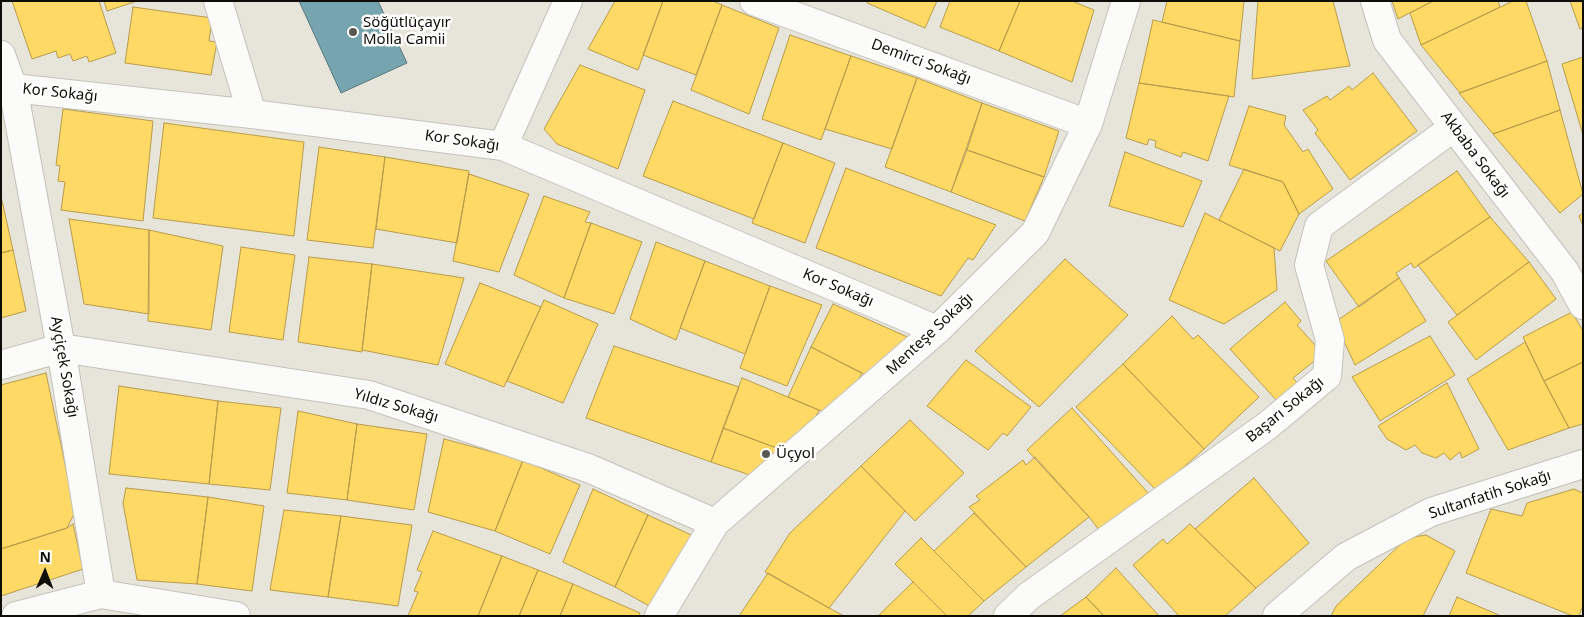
<!DOCTYPE html>
<meta charset="utf-8">
<style>
body{margin:0}
#map{position:relative;width:1584px;height:617px;overflow:hidden;background:#e7e4da;font-family:"Noto Sans",sans-serif}
canvas{display:block}
.frame{position:absolute;inset:0;border:2px solid #0f0d07;pointer-events:none}
.north{position:absolute;left:20px;top:547px;width:50px;height:50px;-webkit-text-stroke:4px #fff;paint-order:stroke;rotate:1deg;font-size:14px;font-weight:700;line-height:20px;text-align:center;color:#0f0d07}
.north::after{content:'';display:block;margin:auto;width:18px;height:22px;background:#0f0d07;clip-path:polygon(50% 0,100% 100%,50% 72%,0 100%)}
</style>
<div id="map">
<canvas width="1584" height="617"></canvas>
<div class="frame"></div>
<div class="north">N</div>
</div>
<script>
const g = document.querySelector('canvas').getContext('2d');
g.lineJoin = 'round';
function fillPath(path, color) {
  g.fillStyle = color;
  g.fill(path, 'evenodd');
}
function poly(rows) {
  const path = new Path2D();
  for (const r of rows) {
    path.moveTo(r[0], r[1]);
    for (let i = 2; i < r.length; i += 2) path.lineTo(r[i], r[i + 1]);
  }
  return path;
}
function trace(path, color, width, dash) {
  g.strokeStyle = color;
  g.lineWidth = width;
  g.lineCap = dash ? 'butt' : 'round';
  g.setLineDash(dash || []);
  g.stroke(path);
}
function drawText(font, color, halo, rows, align = 'center') {
  g.font = font + ' "Noto Sans",sans-serif';
  g.lineWidth = 5;
  g.setLineDash([]);
  g.textBaseline = 'middle';
  g.strokeStyle = halo;
  g.fillStyle = color;
  for (const [text, x, y, turn = 0] of rows) {
    g.save();
    g.translate(x, y);
    g.rotate((+turn || 0) * Math.PI / 180);
    g.textAlign = isNaN(turn) ? turn : align;
    if (halo) g.strokeText(text, 0, 0);
    g.fillText(text, 0, 0);
    g.restore();
  }
}
const homes = poly([
 [12,1,99,1,116,53,89,62,87,56,73,61,70,54,58,58,56,51,32,59,12,1],
 [104,1,137,1,107,11,104,1],
 [615,1,663,1,638,70,588,49,615,1],
 [663,1,713,1,722,5,696,75,643,55,663,1],
 [868,1,937,1,925,28,867,3,868,1],
 [950,1,1020,1,999,51,940,27,950,1],
 [1020,1,1072,1,1094,10,1072,82,999,51,1020,1],
 [1167,1,1244,1,1240,41,1162,22,1167,1],
 [1258,1,1333,1,1350,66,1252,79,1258,1],
 [1392,1,1433,1,1398,19,1392,1],
 [1433,1,1498,1,1500,7,1421,45,1410,13,1433,1],
 [1513,1,1526,1,1547,61,1460,93,1421,45,1513,1],
 [1570,1,1583,1,1583,28,1580,29,1570,1],
 [722,5,779,28,749,114,691,90,722,5],
 [133,7,212,18,209,41,217,42,211,75,125,63,133,7],
 [1153,20,1240,41,1234,97,1139,83,1153,20],
 [790,35,851,56,821,140,762,119,790,35],
 [851,56,917,78,892,149,825,129,851,56],
 [1583,57,1583,135,1562,64,1583,57],
 [1547,61,1560,110,1493,134,1459,93,1547,61],
 [580,65,645,90,618,169,557,144,544,129,580,65],
 [1373,73,1417,131,1350,180,1315,133,1318,130,1303,110,1327,96,1330,100,1349,86,1352,90,1373,73],
 [917,78,982,103,951,192,885,167,917,78],
 [1139,83,1229,96,1208,161,1183,152,1181,157,1155,147,1156,141,1149,139,1147,145,1126,138,1139,83],
 [673,101,783,143,754,219,643,176,673,101],
 [982,103,1059,131,1044,177,967,150,982,103],
 [1249,106,1286,116,1284,125,1303,152,1308,149,1333,189,1299,214,1283,182,1229,165,1249,106],
 [63,109,153,121,143,221,61,210,65,182,58,181,60,166,56,165,63,109],
 [1560,110,1583,194,1560,213,1493,134,1560,110],
 [164,123,304,142,294,236,153,218,164,123],
 [783,143,835,163,805,243,752,223,783,143],
 [319,147,385,157,373,248,307,240,319,147],
 [967,150,1044,177,1025,221,951,192,967,150],
 [1125,152,1202,181,1183,227,1109,206,1125,152],
 [385,157,469,171,457,243,376,229,385,157],
 [846,168,996,225,973,260,968,258,941,296,816,248,846,168],
 [1244,169,1283,182,1299,214,1280,251,1219,220,1244,169],
 [1457,171,1490,217,1414,268,1411,263,1396,273,1399,278,1359,307,1326,261,1457,171],
 [469,174,529,194,499,272,453,261,469,174],
 [1,196,13,250,1,253,1,196],
 [544,196,590,212,585,222,591,223,564,298,514,275,544,196],
 [1205,213,1274,248,1277,290,1224,324,1169,300,1205,213],
 [1583,213,1583,226,1579,216,1583,213],
 [1490,217,1529,262,1457,315,1418,265,1490,217],
 [69,219,149,230,149,314,84,304,69,219],
 [591,223,642,242,614,314,564,298,591,223],
 [149,230,223,246,211,330,148,321,149,230],
 [656,242,705,261,676,340,630,319,656,242],
 [241,247,295,255,283,340,229,332,241,247],
 [13,250,26,311,1,318,1,253,13,250],
 [309,257,372,264,362,352,298,342,309,257],
 [1065,259,1128,315,1039,407,975,351,1065,259],
 [705,261,770,286,745,354,680,328,705,261],
 [1529,262,1556,299,1476,360,1448,322,1529,262],
 [372,264,464,278,438,365,362,350,372,264],
 [1399,278,1426,321,1355,365,1335,322,1399,278],
 [480,283,541,307,504,387,445,364,480,283],
 [770,286,822,305,787,386,740,368,770,286],
 [544,300,598,324,563,403,507,381,544,300],
 [1285,302,1301,321,1297,325,1323,354,1293,378,1297,383,1277,401,1230,349,1285,302],
 [833,304,912,339,873,379,811,347,833,304],
 [1572,312,1583,331,1583,362,1544,381,1523,337,1572,312],
 [1172,316,1193,339,1198,335,1259,397,1204,449,1123,364,1172,316],
 [1430,336,1455,375,1380,421,1352,377,1430,336],
 [1525,342,1544,381,1569,428,1508,450,1467,379,1525,342],
 [614,346,739,387,711,462,586,418,614,346],
 [811,347,862,373,846,402,838,397,828,414,788,397,811,347],
 [966,360,1031,407,1007,436,1003,433,988,450,927,406,966,360],
 [1583,362,1583,424,1569,428,1544,381,1583,362],
 [1123,364,1204,449,1157,491,1076,407,1123,364],
 [46,373,75,512,67,528,1,549,1,385,46,373],
 [742,378,819,410,812,425,782,450,723,428,742,378],
 [1447,383,1479,449,1462,458,1460,452,1450,460,1444,453,1436,458,1422,453,1415,445,1406,450,1387,439,1378,426,1447,383],
 [119,386,218,401,209,484,109,474,119,386],
 [218,401,281,408,270,490,209,484,218,401],
 [1072,408,1149,494,1103,535,1089,517,1027,450,1072,408],
 [298,411,357,424,347,500,287,493,298,411],
 [910,420,964,473,915,521,861,466,910,420],
 [357,424,427,434,414,510,347,500,357,424],
 [723,428,782,450,756,477,711,462,723,428],
 [444,439,523,460,495,531,428,512,444,439],
 [1035,457,1089,517,1026,567,969,507,980,500,976,496,1023,460,1026,465,1035,457],
 [523,460,580,485,550,554,495,531,523,460],
 [861,466,905,511,829,608,765,572,790,533,861,466],
 [1254,478,1309,543,1256,588,1195,529,1254,478],
 [126,488,208,497,197,584,137,580,123,503,126,488],
 [593,489,648,515,615,587,563,562,593,489],
 [1574,489,1583,493,1583,605,1579,616,1573,616,1466,573,1491,509,1522,516,1527,503,1574,489],
 [208,497,264,506,252,591,197,584,208,497],
 [284,510,341,516,328,597,270,590,284,510],
 [974,513,1026,567,984,601,934,551,974,513],
 [648,515,702,540,655,609,615,587,648,515],
 [341,516,412,525,398,606,328,597,341,516],
 [73,524,83,569,1,596,1,549,67,528,73,524],
 [1190,524,1256,588,1225,616,1179,616,1133,565,1163,539,1167,544,1190,524],
 [433,531,502,556,478,616,408,616,418,592,414,591,422,572,417,570,433,531],
 [1426,535,1455,551,1423,616,1331,616,1336,606,1407,538,1426,535],
 [921,538,984,601,968,616,947,616,895,564,921,538],
 [502,556,538,570,519,616,478,616,502,556],
 [1116,568,1159,616,1104,616,1086,597,1116,568],
 [538,570,573,584,560,616,519,616,538,570],
 [768,573,829,608,844,616,739,616,768,573],
 [913,582,947,616,878,616,913,582],
 [573,584,640,613,639,616,560,616,573,584],
 [1086,597,1104,616,1060,616,1086,597],
 [1457,597,1501,616,1449,616,1457,597]
]);
const public = poly([
 [299,1,378,1,407,63,341,93,299,1]
]);
const minor = poly([
 [218,1,252,114],
 [754,1,1088,124],
 [1375,1,1387,40,1565,272,1583,305],
 [1,55,13,88,61,348,101,594,16,616],
 [13,88,252,114,503,146,937,330],
 [503,146,568,1],
 [1,365,61,348,369,395,588,468,715,523],
 [101,594,236,616],
 [659,616,715,523,937,330,1035,233,1088,124,1126,1],
 [1008,616,1029,596,1267,426,1327,376,1330,340,1309,265,1319,226,1454,127],
 [1277,616,1346,557,1431,512,1583,464]
]);
const markers = [
 [353,32,5,"#5b5851"],
 [766,454,5,"#5b5851"]
];
const poiNames = [
 ["Söğütlüçayır",363,23],
 ["Molla Camii",363,40],
 ["Üçyol",776,454]
];
const streetNames = [
 ["Demirci Sokağı",921,62,20],
 ["Kor Sokağı",60,93,6],
 ["Kor Sokağı",462,141,8],
 ["Akbaba Sokağı",1475,155,53],
 ["Kor Sokağı",838,288,23],
 ["Menteşe Sokağı",930,334,-43],
 ["Ayçiçek Sokağı",64,367,80],
 ["Yıldız Sokağı",396,406,16],
 ["Başarı Sokağı",1285,410,-39],
 ["Sultanfatih Sokağı",1490,495,-18]
];
fillPath(homes, '#ffd966');
trace(homes, '#b79c4a', 1);
fillPath(public, '#76a5af');
trace(public, '#57777d', 1);
trace(minor, '#c4c2bb', 30);
trace(minor, '#fbfbf9', 28);
for (const [x, y, r, color] of markers) {
  const dot = new Path2D();
  dot.arc(x, y, r, 0, 2 * Math.PI);
  g.fillStyle = color;
  g.fill(dot);
  trace(dot, '#fff', 2);
}
drawText('15px', '#0f0d07', '#fff', poiNames, 'left');
drawText('15px', '#0f0d07', '#fff', streetNames);
</script>
